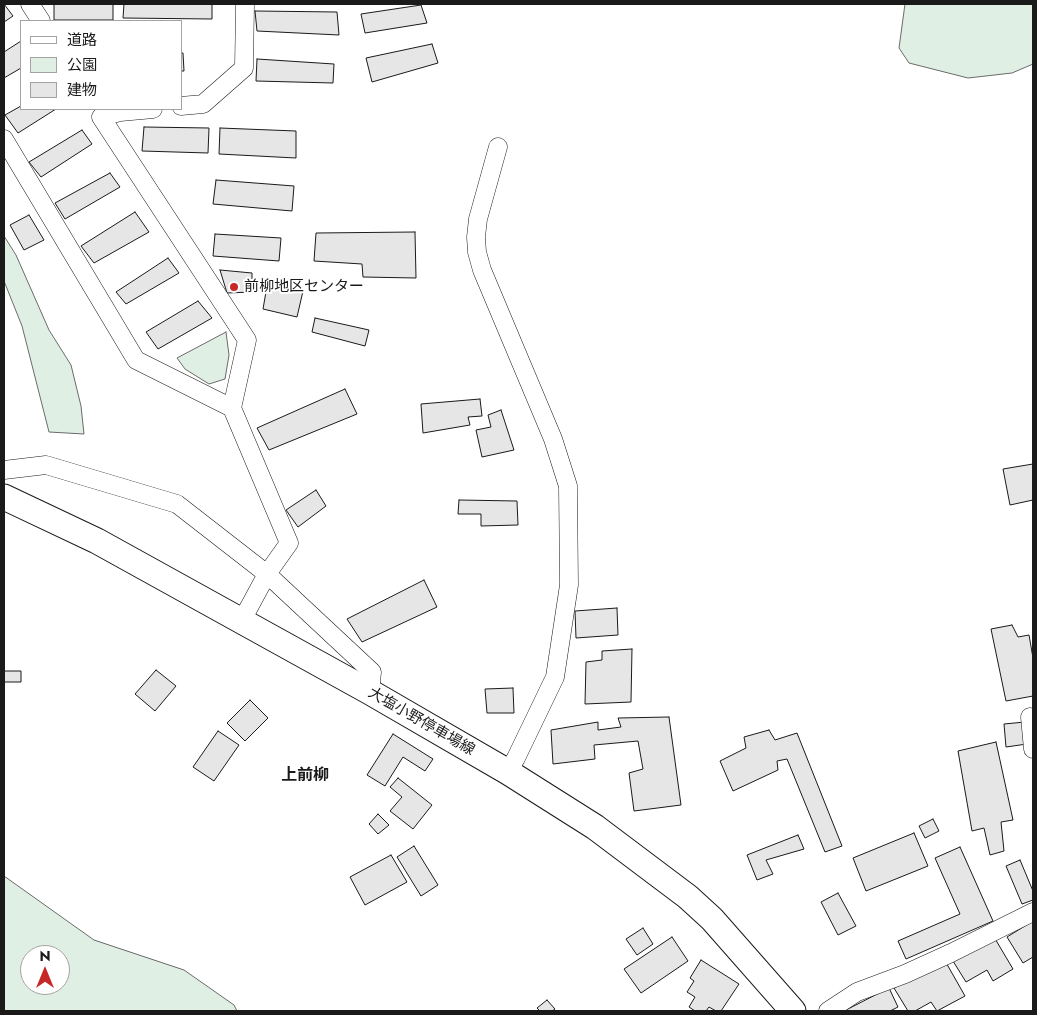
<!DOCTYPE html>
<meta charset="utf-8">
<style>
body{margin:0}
#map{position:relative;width:1037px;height:1015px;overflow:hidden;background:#fff;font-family:Jost,"Noto Sans JP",sans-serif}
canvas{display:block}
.frame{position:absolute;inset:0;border:5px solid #1a1a1a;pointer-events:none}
.legend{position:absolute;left:20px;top:20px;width:162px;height:90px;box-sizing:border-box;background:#fff;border:1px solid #a3a3a3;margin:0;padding:6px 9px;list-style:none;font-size:15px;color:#1a1a1a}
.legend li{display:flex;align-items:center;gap:10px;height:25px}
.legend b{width:25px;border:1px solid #a3a3a3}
.north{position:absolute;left:20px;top:945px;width:50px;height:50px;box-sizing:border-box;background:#fff;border:1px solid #a3a3a3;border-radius:50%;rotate:0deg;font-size:14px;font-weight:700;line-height:20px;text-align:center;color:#1a1a1a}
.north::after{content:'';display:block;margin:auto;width:18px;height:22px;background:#c62828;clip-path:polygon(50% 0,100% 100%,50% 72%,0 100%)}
</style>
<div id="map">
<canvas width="1037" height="1015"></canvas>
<div class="frame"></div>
<ul class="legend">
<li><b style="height:6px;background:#fff"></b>道路</li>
<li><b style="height:14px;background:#e0efe3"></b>公園</li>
<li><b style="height:14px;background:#e6e6e6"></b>建物</li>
</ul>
<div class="north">N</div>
</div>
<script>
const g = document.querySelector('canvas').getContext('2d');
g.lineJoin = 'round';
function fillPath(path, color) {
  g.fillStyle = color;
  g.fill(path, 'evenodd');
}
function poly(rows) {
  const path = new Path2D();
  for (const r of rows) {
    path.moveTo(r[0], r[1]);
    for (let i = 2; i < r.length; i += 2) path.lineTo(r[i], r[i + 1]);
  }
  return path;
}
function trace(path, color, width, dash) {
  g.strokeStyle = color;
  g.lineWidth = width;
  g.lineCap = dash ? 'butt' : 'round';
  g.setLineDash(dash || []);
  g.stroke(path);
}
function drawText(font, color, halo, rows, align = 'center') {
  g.font = font + ' Jost,"Noto Sans JP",sans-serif';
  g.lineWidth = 4;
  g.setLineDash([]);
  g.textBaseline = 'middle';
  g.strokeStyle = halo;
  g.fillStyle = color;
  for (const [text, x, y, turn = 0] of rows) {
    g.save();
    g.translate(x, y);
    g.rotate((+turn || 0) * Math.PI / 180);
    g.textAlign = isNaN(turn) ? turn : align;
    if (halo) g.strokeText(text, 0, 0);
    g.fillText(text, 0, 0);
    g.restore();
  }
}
const green = poly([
 [905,4,1033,4,1033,64,1012,73,968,78,909,63,899,48,905,4],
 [4,236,16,255,49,330,71,365,81,406,84,434,49,432,22,326,4,281,4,236],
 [226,332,229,355,225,379,209,384,185,369,177,358,226,332],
 [4,876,94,940,184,970,234,1005,237,1011,4,1011,4,876],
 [30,955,60,955,60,985,30,985,30,955]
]);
const building = poly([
 [4,4,13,16,4,22,4,4],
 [54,4,113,4,113,20,54,20,54,4],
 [124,4,212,4,212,19,123,18,124,4],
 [421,5,427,23,365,33,361,14,421,5],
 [255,11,337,12,339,35,257,31,255,11],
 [21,41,21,68,4,78,4,52,21,41],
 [432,44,438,63,372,82,366,58,432,44],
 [181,53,183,53,184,71,181,71,181,53],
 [257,59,334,64,333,83,256,81,257,59],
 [21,106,21,109,56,109,18,133,5,115,21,106],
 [144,127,209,128,208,153,142,151,144,127],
 [220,128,296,131,296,158,219,154,220,128],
 [82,130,92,144,41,177,29,162,82,130],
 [110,173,120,187,65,219,55,203,110,173],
 [216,180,294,186,292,211,213,204,216,180],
 [135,212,149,232,94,263,81,246,135,212],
 [29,215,44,240,24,250,10,225,29,215],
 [415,232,416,278,363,277,362,264,314,261,316,233,415,232],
 [215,234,281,238,279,261,213,256,215,234],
 [168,258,179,273,126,304,116,292,168,258],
 [220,270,252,273,252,292,227,293,220,270],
 [267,286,303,291,297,317,263,309,267,286],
 [198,301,212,318,158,349,146,332,198,301],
 [315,318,369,330,365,346,312,332,315,318],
 [345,389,357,414,269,450,257,428,345,389],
 [480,399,482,416,468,417,470,425,423,433,421,404,480,399],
 [501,410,514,450,482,457,476,430,491,427,488,415,501,410],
 [1033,464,1033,500,1010,505,1003,469,1033,464],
 [316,490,326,506,298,527,286,510,316,490],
 [459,500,517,501,518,525,481,526,481,514,458,514,459,500],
 [424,580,437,607,362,642,347,619,424,580],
 [617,608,618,635,576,638,575,611,617,608],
 [1012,625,1018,637,1029,635,1033,658,1033,696,1006,701,991,629,1012,625],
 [632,649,631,702,585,704,586,662,602,660,602,651,632,649],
 [156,670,176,686,155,711,135,694,156,670],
 [4,671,21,671,21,682,4,682,4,671],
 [513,688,514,713,487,713,485,689,513,688],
 [250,700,268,718,245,741,227,723,250,700],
 [669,717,681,805,634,811,629,773,643,769,638,741,594,745,595,759,553,764,551,730,598,722,598,730,621,727,618,718,669,717],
 [1025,722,1027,744,1006,747,1004,724,1025,722],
 [769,730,775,740,797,733,842,846,825,852,787,759,777,761,778,770,733,791,720,761,746,748,744,737,769,730],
 [218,731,239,745,214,781,193,767,218,731],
 [393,734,433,759,425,771,403,757,385,786,367,775,393,734],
 [996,742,1013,820,1001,822,1004,851,990,855,984,828,972,831,958,751,996,742],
 [398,778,432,805,413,829,390,811,402,797,390,787,398,778],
 [378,814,389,825,378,834,369,824,378,814],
 [933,819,939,831,925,838,919,826,933,819],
 [914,833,928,866,866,891,853,858,914,833],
 [798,835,804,849,766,860,773,874,757,880,747,855,798,835],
 [414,846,438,885,421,896,397,857,414,846],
 [960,847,993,921,906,959,898,941,960,914,935,858,960,847],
 [391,855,407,882,365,905,350,877,391,855],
 [1020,860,1033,891,1033,900,1022,904,1006,866,1020,860],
 [838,893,856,926,838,935,821,902,838,893],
 [1033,921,1033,957,1023,963,1007,937,1033,921],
 [643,928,653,944,637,955,626,939,643,928],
 [672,937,688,961,641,993,624,969,672,937],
 [994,937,1013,969,993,981,987,970,966,982,953,961,994,937],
 [944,959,965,996,937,1011,931,1002,915,1011,908,1011,894,988,944,959],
 [701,960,739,984,721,1011,716,1011,709,1007,706,1011,695,1011,689,1007,695,997,687,992,694,981,690,978,701,960],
 [889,988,898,1007,890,1011,844,1011,889,988],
 [547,1000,555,1009,552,1011,540,1011,537,1008,547,1000]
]);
const street = poly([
 [30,4,41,21],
 [181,106,203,104,244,68,245,4],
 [153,109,120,112,101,117,247,340,232,408,289,543,267,574,241,622],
 [4,139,136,360,232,408],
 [498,147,478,219,476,237,477,252,482,270,553,439,568,486,569,585,555,677,516,758,508,772],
 [4,470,46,465,177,504,267,574,372,672,370,692],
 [1030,717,1033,749],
 [828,1011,857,992,905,974,951,953,1033,912]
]);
const secondary = poly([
 [4,497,97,541,370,692,508,772,595,827,688,897,712,919,793,1011]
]);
const markers = [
 [234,287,5,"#c62828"]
];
const poiNames = [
 ["前柳地区センター",244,287]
];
const streetNames = [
 ["大塩小野停車場線",421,722,30]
];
const neighbourhoodNames = [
 ["上前柳",305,776]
];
fillPath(green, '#e0efe3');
trace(green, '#6a6a6a', 1);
fillPath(building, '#e6e6e6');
trace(building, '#1a1a1a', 1);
trace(street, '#1a1a1a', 19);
trace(secondary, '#1a1a1a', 27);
trace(street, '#fff', 18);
trace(secondary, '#fff', 25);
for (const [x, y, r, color] of markers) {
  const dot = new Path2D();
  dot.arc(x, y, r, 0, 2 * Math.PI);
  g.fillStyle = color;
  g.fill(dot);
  trace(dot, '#fff', 2);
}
drawText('15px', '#1a1a1a', '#fff', poiNames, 'left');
drawText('15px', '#1a1a1a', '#fff', streetNames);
drawText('bold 16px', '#1a1a1a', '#fff', neighbourhoodNames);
</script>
